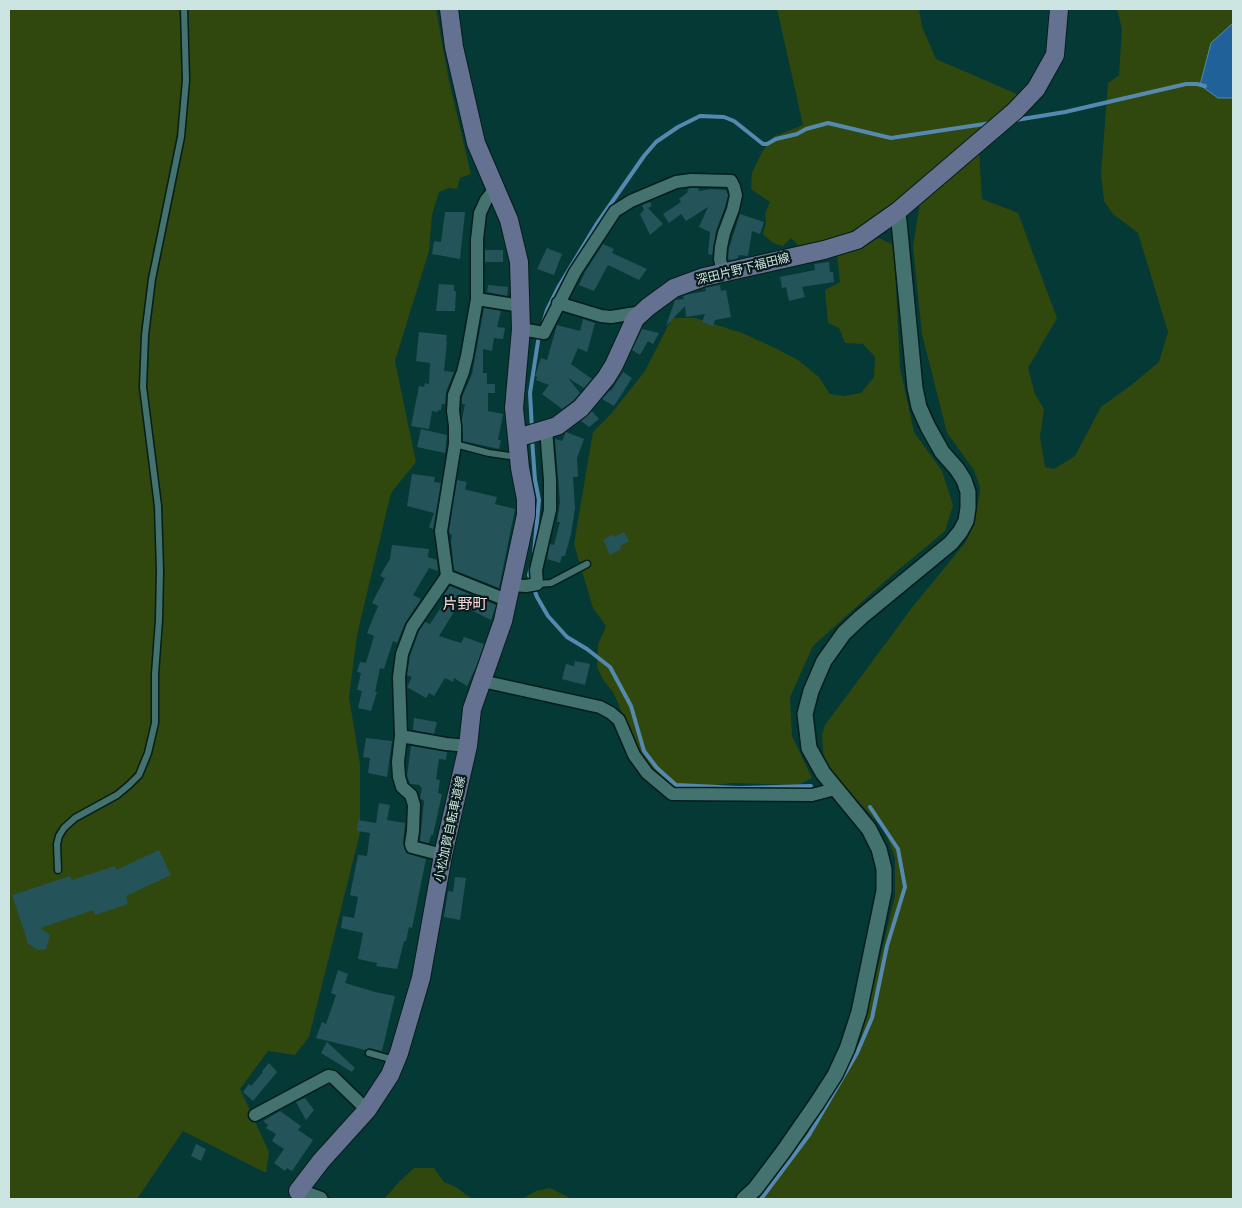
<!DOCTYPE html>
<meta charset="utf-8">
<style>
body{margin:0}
#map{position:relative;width:1242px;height:1208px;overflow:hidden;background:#053936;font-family:"Asap Condensed",sans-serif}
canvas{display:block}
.frame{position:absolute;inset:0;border:10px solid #cde5e2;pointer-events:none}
</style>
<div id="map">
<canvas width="1242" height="1208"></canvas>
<div class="frame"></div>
</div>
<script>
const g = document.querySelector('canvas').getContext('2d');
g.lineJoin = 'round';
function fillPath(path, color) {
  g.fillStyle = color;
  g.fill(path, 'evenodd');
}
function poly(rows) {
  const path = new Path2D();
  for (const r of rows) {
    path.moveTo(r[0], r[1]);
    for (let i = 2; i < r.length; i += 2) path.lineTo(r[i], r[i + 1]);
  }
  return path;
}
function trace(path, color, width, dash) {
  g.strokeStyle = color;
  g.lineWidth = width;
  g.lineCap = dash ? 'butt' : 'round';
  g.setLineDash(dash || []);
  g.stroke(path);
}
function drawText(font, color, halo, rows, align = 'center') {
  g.font = font + ' "Asap Condensed","Noto Sans JP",sans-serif';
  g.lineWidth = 4.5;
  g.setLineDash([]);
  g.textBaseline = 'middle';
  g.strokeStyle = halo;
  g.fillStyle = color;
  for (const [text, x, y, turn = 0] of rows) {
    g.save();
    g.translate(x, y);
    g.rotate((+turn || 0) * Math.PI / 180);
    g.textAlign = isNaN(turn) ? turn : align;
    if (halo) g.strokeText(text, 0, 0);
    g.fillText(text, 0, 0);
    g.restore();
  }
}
const green = poly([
 [9,9,436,9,449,81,471,174,460,178,457,189,449,188,439,192,432,215,429,251,395,361,416,462,391,493,357,635,349,697,360,764,360,833,309,1037,295,1055,268,1051,240,1089,269,1152,266,1173,183,1131,137,1199,9,1199],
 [777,9,919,9,922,27,936,59,1017,94,1017,99,978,136,879,215,835,241,802,249,791,238,783,246,773,243,763,234,766,223,765,214,770,202,751,189,752,173,762,152,773,137,803,125],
 [1117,9,1233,9,1233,1199,755,1199,773,1180,831,1094,860,1041,895,896,895,858,885,831,824,763,822,735,825,725,914,605,965,543,974,525,979,498,980,487,974,470,947,433,922,334,913,247,920,203,979,149,982,199,1018,213,1057,318,1028,368,1035,394,1044,409,1040,437,1045,467,1054,469,1075,456,1101,407,1130,386,1159,362,1168,332,1138,233,1113,214,1104,201,1101,174,1108,83,1119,75,1122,29],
 [879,238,894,245,900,368,914,432,942,471,953,505,945,531,884,582,813,646,790,697,792,736,812,778,798,785,733,783,686,788,670,784,652,770,640,754,613,692,604,681,597,667,598,645,606,626,593,608,574,544,593,432,611,414,645,371,672,318,695,318,742,333,771,346,798,360,819,377,830,394,844,396,861,393,874,377,875,357,863,344,845,343,839,328,828,323,825,290,840,282,837,255],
 [414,1168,434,1168,444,1182,456,1187,472,1199,384,1199,400,1181],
 [550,1188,572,1199,522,1199,536,1191]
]);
const water = poly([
 [1233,23,1233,98,1218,98,1200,85,1211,43,1233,23]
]);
const stream = poly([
 [1016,120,1065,112,1186,84,1197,84,1205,86],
 [543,323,547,310,559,286,596,225,644,156,656,142,678,127,700,116,724,117,734,121,763,144,767,144,776,139,797,134,806,129,828,123,891,138,991,123],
 [532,429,530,393,539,335],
 [532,439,535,480,539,500,534,553],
 [531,567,529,575,537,597,548,616,567,637,587,649,610,667,631,706,644,751,657,768,676,785,739,788,811,786],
 [761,1199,809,1135,857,1053,872,1018,887,946,905,887,898,849,870,807]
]);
const building = poly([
 [690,188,698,188,699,191,711,189,726,190,728,195,725,207,716,231,712,255,708,254,710,232,699,227,708,207,686,221,681,214,669,223,663,214,681,202,679,199,688,192,687,190],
 [650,202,652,206,648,208,663,224,650,235,640,214,645,209,644,210,642,205],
 [445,212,465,212,460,259,432,254,434,241,441,242],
 [740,214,764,222,760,234,752,231,748,256,739,255,738,258,732,260,728,259,729,248],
 [603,244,614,249,612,253,647,269,639,280,608,265,594,291,579,285,585,272],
 [547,248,562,254,554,275,537,269],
 [485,250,503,250,503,262,485,262],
 [829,262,830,272,833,272,834,282,802,287,805,297,789,301,786,287,782,288,780,277,815,270,814,264],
 [439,284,454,285,454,291,456,291,455,311,436,311],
 [488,285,508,287,507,296,487,292],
 [720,285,721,291,726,290,731,317,715,320,713,326,702,322,705,314,686,317,685,306,666,326,675,300,684,299,683,296,689,294,706,291,705,288],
 [484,308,501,311,497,327,505,328,503,339,494,338,492,351,483,349,483,373,487,373,487,384,495,384,495,393,488,393,488,411,503,414,498,440,501,440,499,449,463,441,462,419,465,404,462,404,462,397,472,374],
 [583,319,595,323,587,352,578,348,571,364,592,379,584,388,568,378,580,393,574,400,562,409,542,394,549,385,536,380,537,377,535,376,541,358,547,360,557,325,580,331],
 [642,329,659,333,653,344,648,341,640,355,632,350],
 [419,332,447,335,446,341,447,341,444,371,454,372,446,392,445,404,442,404,441,410,438,410,438,412,432,411,429,429,411,426,419,386,424,387,425,383,429,384,430,363,416,361],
 [623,372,632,378,614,406,602,399,610,390,611,391],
 [592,411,599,419,589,427,581,421],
 [421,429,447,435,445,453,417,447],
 [566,432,584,439,577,458,578,477,573,477,575,508,571,534,565,556,562,556,560,563,547,559,550,544,554,545,560,522,557,522,560,502,555,439,562,441],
 [412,474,435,477,434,482,441,483,433,529,429,527,434,513,407,506],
 [457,480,467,482,465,489,467,490,497,497,495,504,515,509,499,588,454,570,451,541,452,535,450,534,449,531],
 [624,532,629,541,620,546,621,549,610,555,603,540,613,534,614,537],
 [392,545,429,549,428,557,437,560,438,571,429,568,413,595,421,599,405,623,397,643,393,641,384,669,380,668,375,692,377,692,371,711,358,708,362,691,357,690,361,673,357,672,360,662,366,663,374,636,367,633,378,606,372,603,385,578,380,576,390,559],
 [450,586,496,605,491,620,459,604,439,636,461,643,464,637,484,644,476,667,467,686,454,678,453,682,445,678,434,696,429,693,426,698,407,687,412,677,407,675,410,656,419,631,425,622,430,624,447,598,443,596],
 [575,661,590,664,585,685,562,679,566,664,574,666],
 [414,718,437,722,434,734,413,730],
 [366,738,392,741,387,777,368,773,370,758,363,757],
 [411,746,447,752,446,760,439,759,436,779,440,780,438,793,442,794,433,835,431,835,429,843,420,841,424,801,420,798,422,787,420,787,420,785,410,784,407,776],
 [379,803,390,805,387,820,405,823,403,843,406,853,426,859,412,928,409,927,406,941,404,941,397,969,376,966,377,963,358,959,363,933,341,928,343,916,354,918,358,897,350,895,358,855,367,856,370,833,357,831,358,820,376,823],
 [159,850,171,875,126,896,128,904,95,915,93,910,41,928,50,935,46,949,38,950,27,943,27,940,12,895,70,876,72,880,115,866,116,870],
 [455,877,466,878,460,920,444,917,448,891,453,892],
 [338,970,348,974,345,983,375,992,395,996,382,1051,370,1048,365,1050,316,1038,322,1022,326,1024,336,995,331,993],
 [327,1042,355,1068,352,1072,321,1053],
 [269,1063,277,1072,253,1101,243,1092,249,1084,251,1086,263,1072,262,1071],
 [305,1098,314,1110,306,1120,296,1102],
 [280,1111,301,1126,298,1130,313,1140,292,1171,287,1168,285,1171,274,1163,284,1149,272,1141,276,1134,266,1128,268,1125,263,1121],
 [196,1144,206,1149,201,1161,191,1156]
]);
const service = poly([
 [455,444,489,453,517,457],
 [537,584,551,583,587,564],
 [58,870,57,844,59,836,64,828,75,818,117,795,129,785,139,775,148,753,155,723,155,674,159,620,160,571,158,506,143,387,145,335,152,279,181,137,186,80,184,9],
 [369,1053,394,1060]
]);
const minor = poly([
 [477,299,521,306],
 [558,303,601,316,611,317,642,312],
 [521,329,544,333,575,272,615,211,631,201,676,182,691,180,731,181,734,187,736,195,733,209,724,233,721,247,720,259,723,273],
 [447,576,509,601],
 [512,585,526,586,537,584,536,570,550,510,550,480,546,429],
 [482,681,600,707,611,713,619,720,634,755,647,773,672,794,812,795,835,789],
 [401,736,398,762,399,777,402,787,411,795,414,805,413,831,411,844,412,847,443,855],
 [468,746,446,744,401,736,399,677,402,654,412,627,447,576,441,531,455,444,455,426,453,411,454,395,463,372,467,356,477,299,477,240,480,213,486,200,495,189],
 [255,1115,328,1076,333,1077,367,1110]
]);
const tertiary = poly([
 [298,1191,320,1199],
 [744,1199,755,1189,783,1152,817,1103,835,1075,847,1049,859,1012,884,891,884,869,879,849,869,829,823,773,809,748,805,714,811,691,824,661,844,633,861,617,951,543,960,532,966,521,968,508,968,492,964,480,957,469,942,452,928,427,919,407,915,388,898,211]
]);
const secondary = poly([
 [449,9,454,47,476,143,509,220,519,262,521,329,514,408,517,438,557,426,581,408,606,378,614,365,635,319,648,307,674,288,704,277,824,250,857,240,898,211,1015,111,1036,89,1055,55,1059,9],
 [298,1191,321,1161,367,1110,390,1075,399,1053,421,978,443,855,468,746,472,709,503,621,526,515,526,499,520,468,517,438]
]);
const streetNames = [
 ["深田片野下福田線",743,269,-14],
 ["小松加賀自転車道線",450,829,-78]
];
const quarterNames = [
 ["片野町",465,604]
];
fillPath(green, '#30470e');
fillPath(water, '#216199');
trace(water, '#5589af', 1);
trace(stream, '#5589af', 4);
fillPath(building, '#25535a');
trace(service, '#051d1b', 9);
trace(minor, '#051d1b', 15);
trace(tertiary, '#051d1b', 18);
trace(secondary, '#051d1b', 20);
trace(service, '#44726e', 6);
trace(minor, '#44726e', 12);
trace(tertiary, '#44726e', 15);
trace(secondary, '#657190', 18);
drawText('12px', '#cde5e2', '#091c1b', streetNames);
drawText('15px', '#fcd8dd', '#091c1b', quarterNames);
</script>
